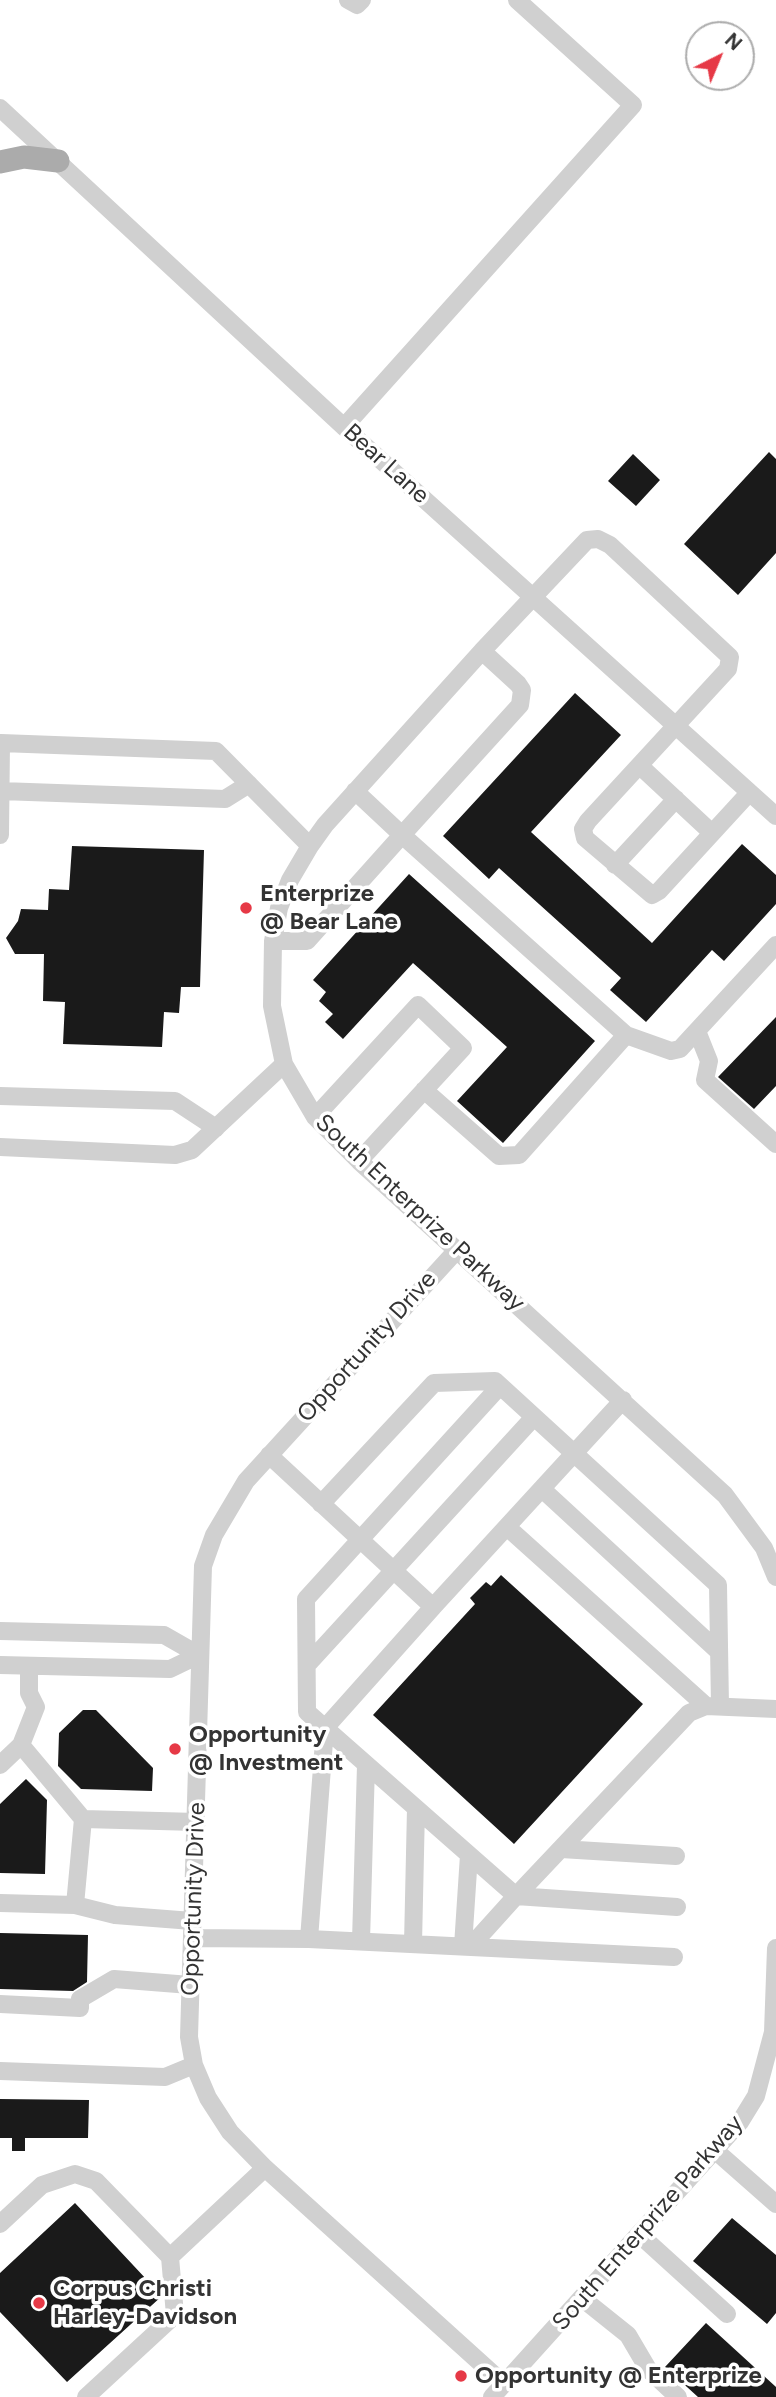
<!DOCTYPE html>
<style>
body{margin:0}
#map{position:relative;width:776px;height:2397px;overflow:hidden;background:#fff;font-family:Figtree,sans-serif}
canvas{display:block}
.north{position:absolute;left:685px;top:21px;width:70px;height:70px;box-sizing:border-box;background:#fff;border:2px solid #adadad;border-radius:50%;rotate:43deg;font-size:19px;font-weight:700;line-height:28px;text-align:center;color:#333}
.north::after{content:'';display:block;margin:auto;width:24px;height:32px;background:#e63946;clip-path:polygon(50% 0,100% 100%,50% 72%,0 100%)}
</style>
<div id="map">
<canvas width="776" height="2397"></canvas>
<div class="north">N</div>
</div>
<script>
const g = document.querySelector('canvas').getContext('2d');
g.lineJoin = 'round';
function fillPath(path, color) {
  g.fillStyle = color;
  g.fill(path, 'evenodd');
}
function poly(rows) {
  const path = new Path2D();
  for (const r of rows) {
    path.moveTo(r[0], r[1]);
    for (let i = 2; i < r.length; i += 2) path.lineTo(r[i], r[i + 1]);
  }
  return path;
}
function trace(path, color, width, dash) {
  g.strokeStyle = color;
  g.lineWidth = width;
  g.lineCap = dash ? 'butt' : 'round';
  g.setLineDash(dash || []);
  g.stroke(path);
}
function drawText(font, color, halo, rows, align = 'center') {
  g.font = font + ' Figtree,sans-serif';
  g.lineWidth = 7;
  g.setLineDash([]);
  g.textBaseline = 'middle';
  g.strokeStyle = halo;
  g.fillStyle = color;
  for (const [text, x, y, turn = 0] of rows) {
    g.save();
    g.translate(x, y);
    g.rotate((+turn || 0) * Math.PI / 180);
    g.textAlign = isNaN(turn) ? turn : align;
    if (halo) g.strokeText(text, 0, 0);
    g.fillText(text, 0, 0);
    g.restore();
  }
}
const building = poly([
 [769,452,776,459,776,553,738,595,684,544],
 [633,454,660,480,636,506,608,481],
 [575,693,621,735,531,832,652,943,742,844,776,875,776,904,724,961,712,950,646,1022,610,990,621,978,499,868,489,879,443,836],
 [72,846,204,850,200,987,181,987,179,1013,164,1012,162,1047,63,1044,65,1002,43,1001,44,954,15,954,6,938,18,921,21,909,48,910,49,889,69,890],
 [409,874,595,1041,503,1143,457,1101,507,1047,413,963,343,1039,325,1022,333,1014,319,1001,326,992,313,980],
 [776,1017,776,1086,754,1109,718,1077],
 [501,1575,643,1704,514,1844,373,1715,475,1604,470,1598,486,1582,491,1586],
 [83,1710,96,1710,153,1768,152,1791,81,1789,58,1766,59,1733],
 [26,1779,47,1800,45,1874,0,1873,0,1804],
 [0,1933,88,1935,87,1982,73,1991,0,1989],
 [0,2099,89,2100,88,2138,25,2138,25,2151,12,2151,12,2138,0,2138],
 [75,2203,162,2296,67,2382,0,2312,0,2273],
 [732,2218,776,2255,776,2313,767,2324,693,2261],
 [706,2323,776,2387,776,2397,698,2397,665,2367]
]);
const minor = poly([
 [348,0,357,5,362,0],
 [0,108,344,427,776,816],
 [344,427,633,105,517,0],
 [640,766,712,833],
 [1,791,225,799,249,784],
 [355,791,402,835,520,705,522,690,518,684,482,651],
 [749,793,659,891,652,895,585,838,583,829,588,821,728,669,730,657,610,545,598,539,587,540,482,651,325,825,310,846,290,880,279,908,273,941,272,1006,284,1064,315,1117,359,1161,725,1495,764,1548,776,1577],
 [0,835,1,743,216,751,310,846],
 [615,865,676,799],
 [273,941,307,941,402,835,626,1035,519,1155,499,1156,424,1090],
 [697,1031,709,1061,705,1080,776,1144],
 [626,1035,671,1051,680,1049,776,945],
 [0,1096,175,1101,216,1128],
 [315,1117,418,1005,463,1048,359,1161],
 [0,1147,175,1155,192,1150,284,1064],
 [457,1250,246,1481,214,1535,203,1566,189,2037,194,2065,208,2098,230,2132,265,2168,504,2384],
 [269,1455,433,1607,325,1728,516,1896,689,1713,706,1706,776,1709],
 [542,1489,719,1652],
 [321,1504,434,1383,495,1381,718,1585,720,1706],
 [507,1527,706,1706],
 [433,1607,623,1400],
 [0,1631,164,1635,199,1655,170,1669,0,1665],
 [307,1665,534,1417],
 [21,1745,83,1819,197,1822],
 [0,1765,21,1745,36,1707,29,1693,29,1666],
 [561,1849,676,1856],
 [0,1903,75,1905,83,1819],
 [75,1905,115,1915,192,1921],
 [192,1938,309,1939,325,1728,307,1712,306,1599,500,1386],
 [309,1939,674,1957],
 [361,1941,366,1765],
 [413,1944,416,1808],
 [463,1946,469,1855],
 [470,1947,516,1896,677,1907],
 [0,2004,80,2008,80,1999,114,1979,190,1985],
 [0,2071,165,2077,194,2065],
 [717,2152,776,2204],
 [0,2224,42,2185,75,2174,96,2181,170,2257],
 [640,2235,727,2314],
 [583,2299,628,2335,648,2369,678,2397],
 [86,2397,175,2315,170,2257,265,2168],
 [492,2397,740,2122,756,2096,773,2032,776,1948]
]);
const major = poly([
 [0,162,24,157,58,161]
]);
const markers = [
 [246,908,7,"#e63946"],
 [175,1749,7,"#e63946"],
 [39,2303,7,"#e63946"],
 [461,2376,7,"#e63946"]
];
const streetNames = [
 ["Bear Lane",386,464,42],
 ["South Enterprize Parkway",420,1213,43],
 ["Opportunity Drive",367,1347,-48],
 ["Opportunity Drive",194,1899,-88],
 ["South Enterprize Parkway",648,2223,-49]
];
const poiNames = [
 ["Enterprize",260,894],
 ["@ Bear Lane",260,922],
 ["Opportunity",189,1735],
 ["@ Investment",189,1763],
 ["Corpus Christi",53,2289],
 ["Harley-Davidson",53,2317],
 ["Opportunity @ Enterprize",475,2376]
];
fillPath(building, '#1a1a1a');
trace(minor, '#d0d0d0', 18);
trace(major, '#ababab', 23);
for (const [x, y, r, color] of markers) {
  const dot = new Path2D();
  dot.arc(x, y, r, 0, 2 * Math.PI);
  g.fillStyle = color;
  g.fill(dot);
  trace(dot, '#fff', 2.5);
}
drawText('24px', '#333', '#fff', streetNames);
drawText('bold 24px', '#333', '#fff', poiNames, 'left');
</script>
